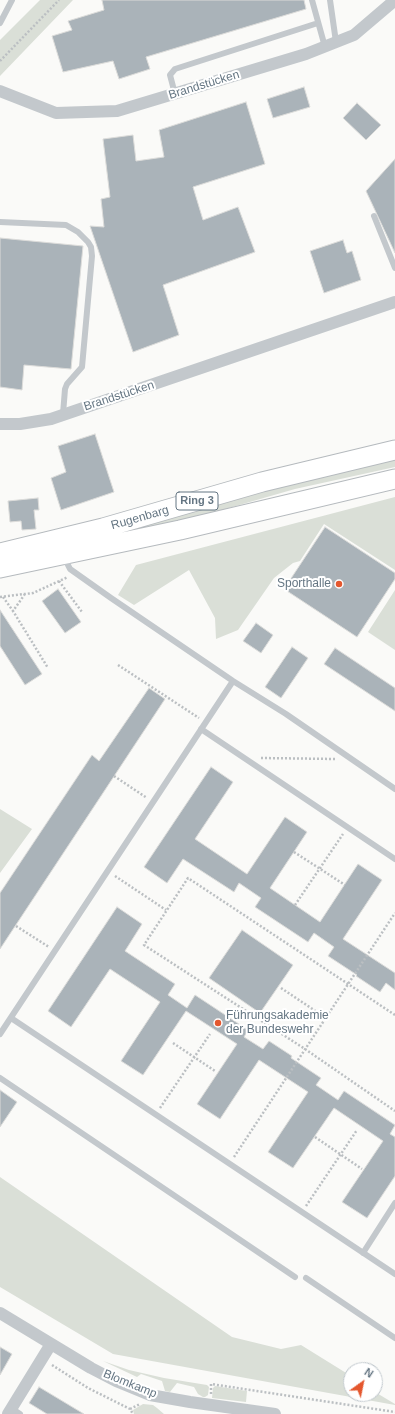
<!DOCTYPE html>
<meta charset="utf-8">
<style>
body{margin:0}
#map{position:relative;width:395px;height:1414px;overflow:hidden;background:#fafaf8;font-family:Helvetica,sans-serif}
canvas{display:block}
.north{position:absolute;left:343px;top:1362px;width:40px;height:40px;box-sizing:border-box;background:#fff;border:1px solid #c1c8cd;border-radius:50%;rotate:33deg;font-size:11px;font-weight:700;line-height:16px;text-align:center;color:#657683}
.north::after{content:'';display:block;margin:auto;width:14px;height:18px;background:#e4572e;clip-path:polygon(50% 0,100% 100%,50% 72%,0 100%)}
</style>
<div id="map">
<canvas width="395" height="1414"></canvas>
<div class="north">N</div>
</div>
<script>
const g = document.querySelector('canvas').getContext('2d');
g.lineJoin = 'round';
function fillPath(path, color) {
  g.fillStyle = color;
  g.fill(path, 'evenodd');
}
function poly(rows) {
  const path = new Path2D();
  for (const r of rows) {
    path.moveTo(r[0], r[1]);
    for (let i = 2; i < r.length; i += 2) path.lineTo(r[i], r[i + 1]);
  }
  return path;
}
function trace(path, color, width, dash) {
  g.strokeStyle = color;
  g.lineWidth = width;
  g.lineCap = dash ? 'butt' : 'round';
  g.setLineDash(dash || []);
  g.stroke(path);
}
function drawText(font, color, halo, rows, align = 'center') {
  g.font = font + ' Helvetica,sans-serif';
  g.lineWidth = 4;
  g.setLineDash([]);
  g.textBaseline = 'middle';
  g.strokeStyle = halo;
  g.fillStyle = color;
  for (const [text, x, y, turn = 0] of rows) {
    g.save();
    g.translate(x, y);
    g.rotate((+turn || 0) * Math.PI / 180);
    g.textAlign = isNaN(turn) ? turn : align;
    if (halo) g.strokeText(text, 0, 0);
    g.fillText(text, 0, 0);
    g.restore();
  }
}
const green = poly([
 [40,0,73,0,0,76,0,40],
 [395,456,395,467,295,489,180,522,87,541,135,529,335,470],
 [395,497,395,570,324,524,300,561,293,563,274,578,238,630,216,639,215,618,189,570,134,605,118,595,136,565],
 [395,590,395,650,368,632],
 [0,809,32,829,0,873],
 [0,1177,232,1337,281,1349,301,1345,351,1376,351,1394,375,1394,375,1392,395,1404,395,1405,113,1354,0,1287],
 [103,1361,129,1370,164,1378,207,1385,209,1387,208,1395,205,1397,203,1397,198,1394,194,1387,177,1383,170,1392,165,1391,162,1381,141,1374,137,1377],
 [215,1386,247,1391,246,1402,212,1398,213,1388],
 [143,1404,153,1405,157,1408,164,1414,134,1414,133,1410]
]);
const building = poly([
 [102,0,304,0,306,9,146,57,150,69,119,79,113,61,63,72,52,36,72,30,68,21,104,10,102,0],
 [304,87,310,107,273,118,267,99,304,87],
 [246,102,265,164,193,187,203,220,238,207,255,252,163,285,179,335,133,352,90,226,104,227,101,199,110,197,103,139,133,135,136,161,164,157,159,130,246,102],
 [357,103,381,125,366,140,343,118,357,103],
 [395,159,395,253,366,191,395,159],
 [0,238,83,246,71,369,24,365,22,390,0,387,0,238],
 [343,240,347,253,352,251,361,280,324,293,310,251,343,240],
 [95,434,114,492,61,510,51,478,66,472,58,446,95,434],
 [38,498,39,510,34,510,36,529,22,530,21,521,10,522,8,501,38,498],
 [325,527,395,573,395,579,357,637,284,589,325,527],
 [58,589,81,622,65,633,42,601,58,589],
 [0,610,42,674,25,685,0,646,0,610],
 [256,623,273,635,261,653,243,641,256,623],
 [292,647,308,658,281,698,265,687,292,647],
 [335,648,395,688,395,711,324,664,335,648],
 [149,688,165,699,0,949,0,893,92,755,99,761,149,688],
 [211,767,233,782,195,839,247,874,285,817,307,832,270,888,320,922,358,864,382,880,343,939,395,973,395,990,386,983,380,992,356,976,357,975,328,956,334,947,314,933,308,942,255,907,261,898,239,883,234,892,183,859,167,883,144,867,211,767],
 [117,907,142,924,125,951,175,984,168,995,187,1008,195,995,248,1030,244,1037,263,1049,269,1041,292,1056,291,1058,321,1078,316,1085,338,1100,344,1091,395,1125,390,1134,395,1137,395,1176,367,1218,342,1202,383,1141,334,1108,293,1168,268,1152,308,1092,259,1060,220,1119,197,1104,237,1044,186,1011,143,1075,121,1061,160,1002,110,969,71,1027,48,1011,117,907],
 [242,930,293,965,260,1013,209,978,242,930],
 [0,1090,17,1102,0,1127,0,1090],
 [0,1347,12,1354,0,1375,0,1347],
 [39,1387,84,1414,47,1414,29,1403,39,1387]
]);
const path = poly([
 [0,61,59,0],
 [59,581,82,612],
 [25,594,13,611,48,668],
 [0,597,33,593,68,577],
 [3,597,13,611],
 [118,665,199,718],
 [261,758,336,759],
 [114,776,147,798],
 [294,852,345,885],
 [115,876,166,910],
 [295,905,343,834],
 [16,926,49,947],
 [281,988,326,1018],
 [395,1015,188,878,144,945,305,1049,395,1111],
 [173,1043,215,1071],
 [160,1108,210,1034],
 [315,1137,362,1169],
 [234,1157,395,913],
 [306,1206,357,1130],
 [52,1365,88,1388,130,1409,133,1414],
 [211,1394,211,1384,395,1412],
 [130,1409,140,1404]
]);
const service = poly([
 [312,0,325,47],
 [330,0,336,42],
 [0,23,12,0],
 [175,94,170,75,175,69,318,23],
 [374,216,395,268],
 [0,222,66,225,78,232,88,242,91,247,92,256,82,367,67,384,65,389,63,414],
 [64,557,70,569,111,598,233,681,286,714,395,789],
 [201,729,395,859],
 [11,1018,395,1274],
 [0,1034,233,681],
 [0,1078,295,1277],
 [363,1253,395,1203],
 [306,1278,395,1338],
 [11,1408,20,1414]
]);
const minor = poly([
 [0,91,56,113,117,111,306,54,354,35,395,0],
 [0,424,20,424,51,419,395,302],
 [0,1313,91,1368,116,1381,150,1395,190,1402,275,1414],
 [8,1414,51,1344]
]);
const primary = poly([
 [0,553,103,528,262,482,395,450],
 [0,568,180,530,395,479]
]);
const markers = [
 [339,584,4,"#e4572e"],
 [218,1023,4,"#e4572e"]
];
const shields = [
 [197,501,42]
];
const shieldNames = [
 ["Ring 3",197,501]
];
const streetNames = [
 ["Brandstücken",204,85,-17],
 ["Brandstücken",119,396,-18],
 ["Rugenbarg",140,518,-16],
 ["Blomkamp",130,1384,22]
];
const poiNames = [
 ["Sporthalle",331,584],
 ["Führungsakademie",226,1016,"left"],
 ["der Bundeswehr",226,1030,"left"]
];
fillPath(green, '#dadfd7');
fillPath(building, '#aab3b9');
trace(building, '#dcdcda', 1);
trace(primary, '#b5babe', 21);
trace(path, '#bbbfc2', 2.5, [2, 2]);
trace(service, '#c3c8cc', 6);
trace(minor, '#c3c8cc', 12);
trace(primary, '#fff', 19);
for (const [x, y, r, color] of markers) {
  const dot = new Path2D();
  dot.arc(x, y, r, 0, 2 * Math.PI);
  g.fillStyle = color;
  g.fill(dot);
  trace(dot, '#fff', 1.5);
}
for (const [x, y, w] of shields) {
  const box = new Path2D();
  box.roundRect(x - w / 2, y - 9, w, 18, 3);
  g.fillStyle = '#fff';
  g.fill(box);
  trace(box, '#657683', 1);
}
drawText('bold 11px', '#657683', null, shieldNames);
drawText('12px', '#657683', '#fff', streetNames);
drawText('12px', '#657683', '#fff', poiNames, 'right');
</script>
